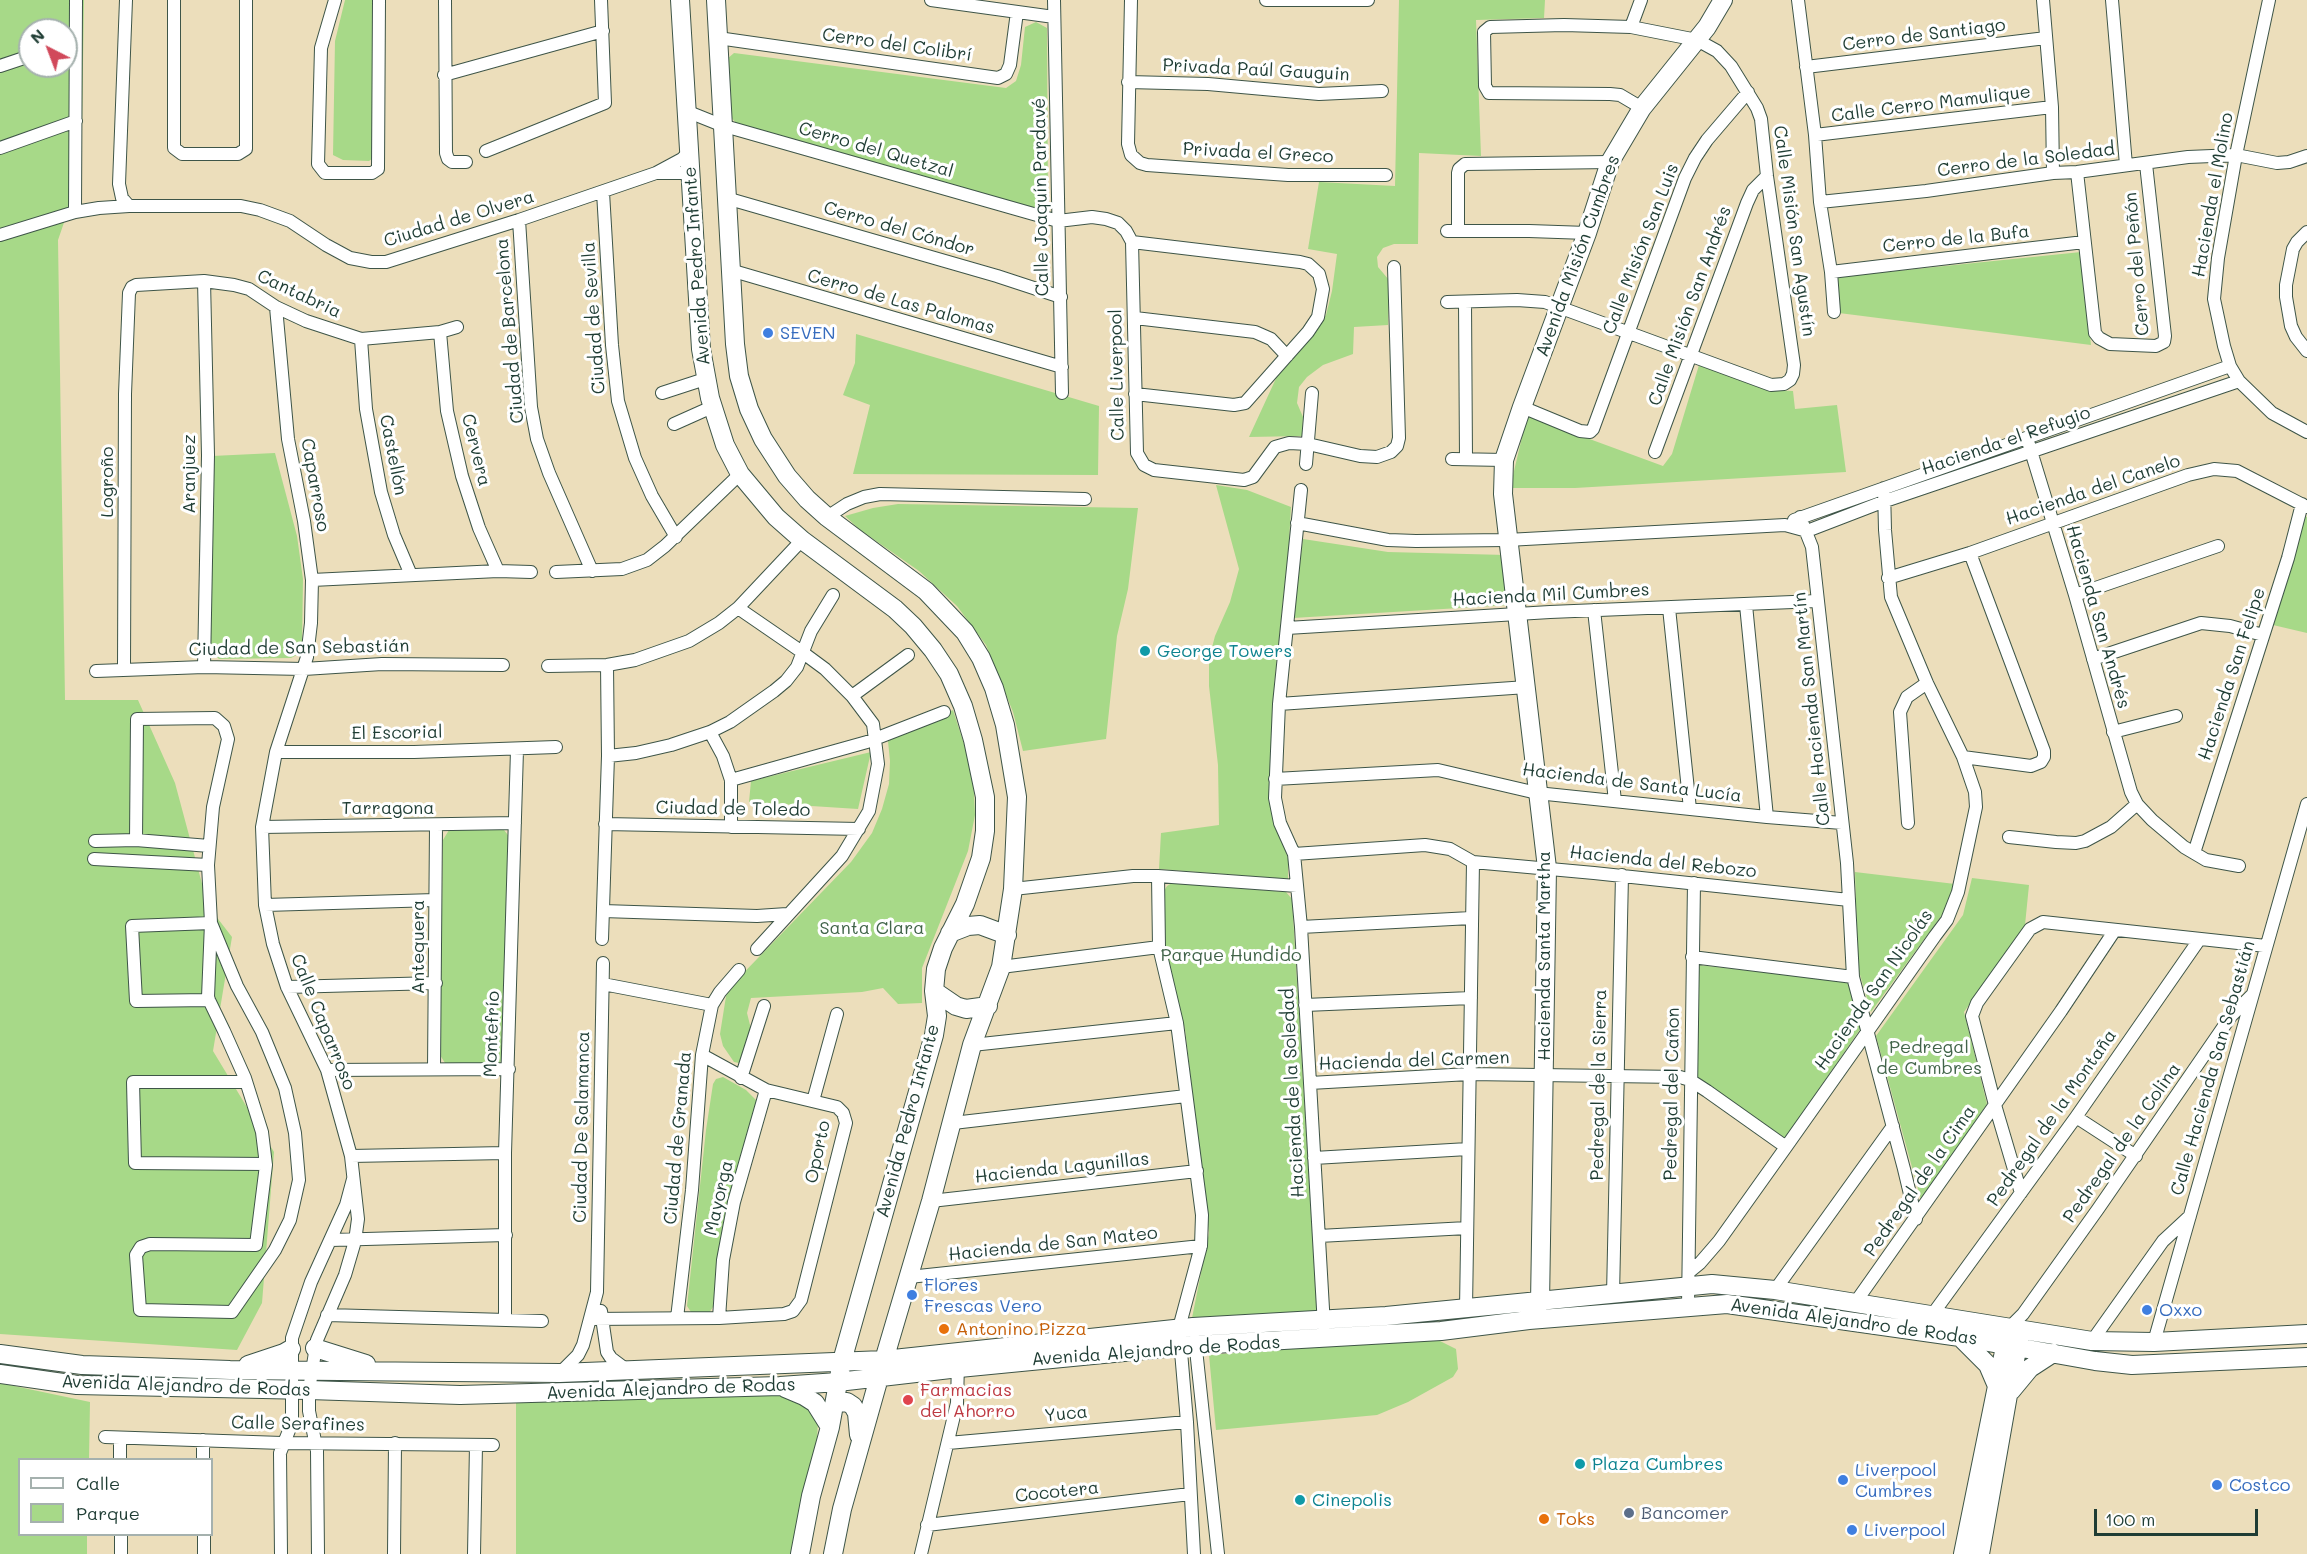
<!DOCTYPE html>
<meta charset="utf-8">
<style>
body{margin:0}
#map{position:relative;width:2307px;height:1554px;overflow:hidden;background:#ecdebb;font-family:Mali,sans-serif}
canvas{display:block}
.legend{position:absolute;left:18px;top:1458px;width:195px;height:78px;box-sizing:border-box;background:#fff;border:2px solid #a5b1ae;margin:0;padding:8px 10px;list-style:none;font-size:18px;color:#1f3d34}
.legend li{display:flex;align-items:center;gap:12px;height:30px}
.legend b{width:30px;border:2px solid #a5b1ae}
.north{position:absolute;left:18px;top:18px;width:60px;height:60px;box-sizing:border-box;background:#fff;border:2px solid #a5b1ae;border-radius:50%;rotate:318deg;font-size:16px;font-weight:700;line-height:24px;text-align:center;color:#1f3d34}
.north::after{content:'';display:block;margin:auto;width:21px;height:27px;background:#d1495b;clip-path:polygon(50% 0,100% 100%,50% 72%,0 100%)}
.scale{position:absolute;left:2094px;top:1509px;width:164px;height:27px;box-sizing:border-box;border:3px solid #1f3d34;border-top:0;padding-left:8px;font-size:18px;line-height:21px;white-space:nowrap;color:#1f3d34;-webkit-text-stroke:4px #fff;paint-order:stroke}
</style>
<div id="map">
<canvas width="2307" height="1554"></canvas>
<ul class="legend">
<li><b style="height:8px;background:#fff"></b>Calle</li>
<li><b style="height:16px;background:#a7d988"></b>Parque</li>
</ul>
<div class="north">N</div>
<div class="scale">100 m</div>
</div>
<script>
const g = document.querySelector('canvas').getContext('2d');
g.lineJoin = 'round';
function fillPath(path, color) {
  g.fillStyle = color;
  g.fill(path, 'evenodd');
}
function poly(rows) {
  const path = new Path2D();
  for (const r of rows) {
    path.moveTo(r[0], r[1]);
    for (let i = 2; i < r.length; i += 2) path.lineTo(r[i], r[i + 1]);
  }
  return path;
}
function trace(path, color, width, dash) {
  g.strokeStyle = color;
  g.lineWidth = width;
  g.lineCap = dash ? 'butt' : 'round';
  g.setLineDash(dash || []);
  g.stroke(path);
}
function drawText(font, color, halo, rows, align = 'center') {
  g.font = font + ' Mali,sans-serif';
  g.lineWidth = 6;
  g.setLineDash([]);
  g.textBaseline = 'middle';
  g.strokeStyle = halo;
  g.fillStyle = color;
  for (const [text, x, y, turn = 0] of rows) {
    g.save();
    g.translate(x, y);
    g.rotate((+turn || 0) * Math.PI / 180);
    g.textAlign = isNaN(turn) ? turn : align;
    if (halo) g.strokeText(text, 0, 0);
    g.fillText(text, 0, 0);
    g.restore();
  }
}
const green = poly([
 [0,0,84,0,81,187,68,211,58,240,65,700,138,700,175,783,208,906,232,937,213,1051,274,1152,262,1303,237,1350,0,1334],
 [30,30,66,30,66,66,30,66],
 [345,0,374,0,375,157,369,161,343,160,333,155,335,41],
 [1399,0,1545,0,1544,18,1476,20,1481,156,1419,153,1418,244,1394,244,1383,248,1377,257,1378,267,1389,280,1388,325,1354,327,1353,354,1323,365,1307,377,1299,387,1297,403,1303,417,1302,436,1249,437,1279,372,1326,315,1332,291,1337,254,1308,249,1319,182,1395,186],
 [1036,22,1047,28,1048,213,736,123,730,116,727,59,734,53,1006,88,1016,81,1021,65,1025,27],
 [2081,252,2091,345,1839,313,1838,277],
 [856,334,1099,406,1098,475,853,474,870,405,843,395,855,363],
 [1699,365,1771,390,1793,391,1795,409,1837,405,1846,472,1575,488,1510,488,1527,416,1663,466,1672,454],
 [275,453,297,536,303,579,302,648,299,654,291,658,219,659,213,653,211,646,212,456],
 [1216,485,1247,490,1291,507,1289,543,1274,686,1271,801,1288,859,1288,879,1159,869,1161,833,1219,825,1218,765,1209,686,1209,659,1215,636,1230,602,1239,569],
 [898,504,1138,508,1128,589,1117,636,1106,739,1023,751,1013,712,986,645,957,606,919,571,859,529,845,516,873,508],
 [2305,516,2307,517,2307,633,2273,625],
 [1303,539,1388,552,1506,555,1510,605,1293,618],
 [953,710,973,772,975,815,968,851,922,968,922,1003,898,1004,883,988,862,992,751,998,747,1013,751,1029,744,1061,739,1063,734,1062,723,1046,720,1034,727,990,851,862,872,833,882,809,889,784,890,761,888,741],
 [871,752,858,809,749,802,751,781],
 [449,830,504,830,511,839,505,1058,499,1063,445,1063,440,1055,443,840],
 [1855,872,1955,884,1947,908,1871,1012,1858,968],
 [1972,878,2029,885,2025,925,1964,1012,1987,1104,1921,1200,1876,1036,1963,915],
 [1172,883,1286,892,1292,899,1317,1312,1192,1318,1209,1233,1185,1029,1166,961,1164,891,1167,886],
 [1698,965,1848,982,1861,1028,1785,1138,1696,1076],
 [723,1077,746,1090,758,1102,716,1280,713,1307,709,1313,693,1315,687,1306,706,1130,713,1084,716,1079],
 [1438,1340,1456,1349,1458,1369,1453,1377,1408,1402,1377,1415,1216,1430,1209,1355,1378,1342],
 [0,1383,90,1402,89,1459,20,1460,20,1534,87,1535,87,1554,0,1554],
 [776,1393,802,1399,818,1421,817,1440,791,1554,516,1554,516,1401,730,1397]
]);
const street = poly([
 [126,0,119,184,122,198,129,206],
 [174,0,174,148,182,154,238,154,246,149,246,0],
 [335,0,321,48,318,164,325,173,372,173,378,169,379,0],
 [445,0,446,153,448,159,452,162,466,162],
 [931,0,1054,17],
 [1054,0,1062,393],
 [1131,0,1128,144,1131,155,1140,163,1147,165,1288,175,1386,175],
 [1266,0,1368,0],
 [1798,0,1815,135,1820,202,1831,272,1834,312],
 [2043,0,2052,107,2053,173],
 [2112,0,2126,165],
 [2269,0,2236,155,2218,258,2214,299,2224,346,2230,366,2239,381,2272,413,2307,432],
 [1631,27,1641,0],
 [718,38,998,78,1006,74,1010,65,1017,12],
 [0,66,30,56],
 [1806,67,2046,38],
 [444,75,603,31],
 [1128,82,1208,84,1319,94,1382,91],
 [686,111,721,125,1058,221,1092,217,1106,219,1118,223,1126,231,1132,242,1137,453,1144,465,1154,470,1244,480,1253,477,1275,447,1289,443,1308,444,1360,456,1377,457,1391,452,1397,446,1399,438,1394,267],
 [1815,135,2052,107],
 [0,148,76,121],
 [486,151,605,103,601,0],
 [2077,172,2095,333,2099,338,2110,344,2156,346,2164,342,2165,336,2146,164],
 [657,173,692,173],
 [603,192,612,345,618,401,635,458,652,496,676,537],
 [726,198,997,276,1061,297],
 [1820,202,1926,191,2053,173,2077,172,2188,157,2236,155,2277,163,2289,162,2307,156],
 [75,212,76,0],
 [519,220,531,407,537,439,549,473,592,571],
 [1458,230,1458,173,1459,169,1465,164,1610,162],
 [1447,231,1529,231,1587,233],
 [2307,232,2297,242,2293,249,2286,285,2286,297,2291,326,2296,337,2307,351],
 [0,235,75,212,99,208,129,206,241,206,260,210,290,221,326,245,350,258,371,262,386,262,519,220,656,173,682,159,689,152],
 [1132,242,1300,262,1308,264,1319,274,1323,289,1318,317,1308,332,1245,403,1234,405,1135,394],
 [730,270,1062,367],
 [1831,272,2084,242],
 [204,281,208,455,204,667],
 [1447,302,1517,300,1545,302,1771,385,1784,384,1790,380,1793,374,1794,365,1767,176,1761,119,1757,108,1731,66,1717,51,1697,40,1631,27,1564,25,1490,27,1484,32,1485,86,1489,93,1610,94,1620,95,1642,108],
 [1465,302,1466,459],
 [276,307,288,439,304,521,312,580,311,623,307,657,276,752,262,827,265,905,273,944,287,987,327,1070,351,1156,358,1219,355,1241,345,1275,317,1340,309,1390,309,1411,317,1451,318,1554],
 [1135,318,1255,332,1271,339,1287,356],
 [440,332,447,411,462,476,479,528,498,571],
 [361,339,366,409,381,492,394,535,411,575],
 [662,393,705,379],
 [1522,407,1580,431,1590,432,1593,429,1685,178,1695,158,1707,140,1748,92],
 [674,424,712,407],
 [2027,438,2075,595,2131,792,2137,804,2152,820,2184,847,2206,860,2239,866],
 [1655,452,1747,203,1753,190,1767,176],
 [1452,459,1504,460],
 [1306,464,1312,393],
 [1301,490,1279,704,1275,798,1280,823,1294,854,1301,927,1324,1326],
 [827,517,847,504,864,497,880,494,1085,499],
 [1800,517,1812,547,1847,863,1853,977,1904,1169,1916,1219],
 [1794,520,2230,366],
 [1297,523,1388,540,1416,541,1507,540,1785,525,1807,531,1885,501,2239,381],
 [556,572,622,569,647,560,665,546,740,474],
 [1888,578,1970,553,2188,475,2214,469,2237,471,2307,507],
 [312,580,498,571,531,572],
 [2075,595,2218,546],
 [1746,605,1767,817],
 [738,608,802,652,825,669,852,696,873,724,878,764,869,811,842,856,757,949],
 [1669,608,1690,809],
 [1594,610,1615,801],
 [1287,628,1550,612,1817,601],
 [2093,659,2201,623,2230,626,2263,635],
 [548,666,607,665,635,660,689,641,719,623,738,608,802,540],
 [124,670,125,394,129,293,132,287,136,285,204,281,234,285,249,289,276,307,306,321,361,339,440,332,457,327],
 [96,671,204,667,304,669,382,664,503,665],
 [852,696,908,655],
 [1279,704,1527,687],
 [710,732,723,756,731,780,731,827],
 [2113,732,2176,716],
 [276,752,414,752,556,747],
 [608,756,636,753,671,745,710,732,730,722,774,691,786,681,797,667,811,631,833,595],
 [1963,757,2031,766,2041,762,2044,757,2044,751,1970,553],
 [1275,779,1438,770,1537,793,1767,817,1842,823],
 [731,780,867,742,944,712],
 [1908,823,1900,712,1907,697,1927,683],
 [605,824,859,829],
 [262,827,515,823],
 [2009,837,2056,842,2076,843,2085,841,2111,827,2137,804],
 [136,840,209,846],
 [95,841,136,840,137,719,215,718,224,726,228,739,213,807,208,865,211,923,208,997,209,1000,224,1031,245,1078,262,1132,266,1165,256,1245,150,1244,141,1247,136,1255,140,1310,232,1312,275,1250,290,1220,299,1180,295,1133,285,1088,262,1032,237,986,211,923,132,926,136,1001,209,1000],
 [2194,853,2288,558,2302,504],
 [1294,854,1425,845,1450,849,1473,862],
 [94,859,208,865],
 [1473,862,1594,873,1849,900],
 [1158,876,1159,947,1177,1023,1202,1215,1201,1246,1179,1328,1187,1422,1194,1554],
 [1013,889,1133,876,1158,876,1297,886],
 [265,905,435,900],
 [603,911,757,916,787,914],
 [1301,927,1471,918],
 [602,939,608,756,607,665],
 [1692,957,1853,977],
 [1001,967,1159,947],
 [603,984,712,1005],
 [287,987,436,983],
 [1305,1005,1471,998],
 [972,1045,1177,1023],
 [434,1069,436,826],
 [327,1070,509,1069],
 [741,1078,764,1006],
 [246,1082,133,1082,135,1163,266,1164],
 [1310,1083,1469,1074,1680,1077,1690,1080,1707,1091,1786,1147],
 [813,1101,837,1014],
 [2076,1117,2136,1156],
 [953,1123,1186,1096],
 [351,1156,505,1153],
 [1314,1158,1468,1149],
 [2021,1193,1995,1105,1972,1016,1977,1003,2030,929,2043,922,2266,946],
 [931,1201,1197,1171],
 [1319,1236,1467,1228],
 [331,1240,506,1235],
 [1689,1272,1700,1263,1719,1241,1786,1147,1935,936,1947,920,1958,892,1976,807,1975,792,1963,757,1927,683,1891,597,1885,530,1884,488],
 [909,1277,1201,1246],
 [1775,1290,1893,1126],
 [1613,1295,1622,875],
 [1855,1303,2061,1011,2115,930],
 [1688,1306,1694,883],
 [1466,1308,1473,862],
 [601,1311,607,1352,611,1358,627,1370],
 [327,1315,542,1321],
 [1932,1315,2076,1117,2199,940],
 [677,1318,692,1190,702,1055,712,1005,720,992,739,970],
 [719,1318,723,1260,734,1202,766,1090],
 [505,1319,505,1153,517,750],
 [590,1319,719,1318,784,1314,793,1311,801,1300,846,1123,843,1113,837,1107,766,1090,702,1055],
 [2009,1328,2023,1314,2098,1209,2231,1016,2252,995],
 [1195,1340,1218,1554],
 [2092,1341,2163,1241,2190,1216],
 [2154,1342,2307,804],
 [560,1373,578,1355,583,1345,597,1292,603,963],
 [105,1437,282,1443,493,1445],
 [120,1438,120,1460],
 [203,1440,203,1460],
 [948,1443,1187,1422],
 [927,1525,1190,1494],
 [121,1534,121,1554],
 [204,1534,204,1554],
 [281,1554,280,1453,292,1423,292,1338,311,1282,346,1205,353,1179],
 [394,1554,395,1443],
 [474,1554,476,1445],
 [921,1554,957,1403,958,1362]
]);
const secondary = poly([
 [680,0,701,349,710,398,725,445,740,474,776,517,802,540,895,609,913,626,933,650,949,674,963,706,973,740,985,797,985,831,981,858,965,904,943,948,936,969,934,991,937,1016,934,1035,842,1361,830,1427,811,1496,800,1554],
 [716,0,735,344,739,376,749,409,763,439,787,476,807,499,827,517,926,591,965,632,981,658,994,688,1005,725,1017,797,1013,889,1001,967,972,1045,931,1201,884,1360,842,1509,833,1554],
 [950,933,968,926,980,925,1007,935],
 [934,991,956,1006,966,1009,988,1006],
 [1540,1303,1547,868,1503,494,1504,460,1522,407,1587,233,1610,162,1642,108,1707,27,1723,0],
 [1960,1337,1988,1365,1997,1386],
 [315,1348,366,1364],
 [0,1354,82,1365,230,1370,560,1373,884,1360,1193,1327,1386,1316,1712,1284,1775,1290,2092,1341,2154,1342,2307,1334],
 [248,1365,284,1353,291,1349],
 [0,1374,77,1385,309,1390,460,1395,780,1386,838,1382,959,1368,1196,1345,1441,1331,1529,1320,1727,1304,1960,1337,2095,1361,2132,1365,2307,1357],
 [785,1388,804,1396,815,1403,830,1427],
 [2011,1391,2030,1368,2053,1353],
 [835,1403,847,1402,853,1406,857,1413,859,1435],
 [1963,1554,2008,1332],
 [1980,1554,2008,1395,2020,1335]
]);
const markers = [
 [768,333,6,"#3f7fe0"],
 [1145,651,6,"#0f9aa8"],
 [912,1295,6,"#3f7fe0"],
 [2147,1310,6,"#3f7fe0"],
 [944,1329,6,"#e8710a"],
 [908,1400,6,"#e0444e"],
 [1580,1464,6,"#0f9aa8"],
 [1843,1480,6,"#3f7fe0"],
 [2217,1485,6,"#3f7fe0"],
 [1300,1500,6,"#0f9aa8"],
 [1629,1513,6,"#5c6f8a"],
 [1544,1519,6,"#e8710a"],
 [1852,1530,6,"#3f7fe0"]
];
const streetNames = [
 ["Cerro de Santiago",1924,35,-7],
 ["Cerro del Colibrí",897,45,8],
 ["Privada Paúl Gauguin",1256,70,3],
 ["Calle Cerro Mamulique",1931,104,-7],
 ["Cerro del Quetzal",876,150,16],
 ["Privada el Greco",1258,153,3],
 ["Cerro de la Soledad",2026,160,-7],
 ["Hacienda el Molino",2213,195,-80],
 ["Calle Joaquín Pardavé",1041,197,-91],
 ["Ciudad de Olvera",459,219,-17],
 ["Cerro del Cóndor",899,229,16],
 ["Calle Misión San Agustín",1794,231,82],
 ["Cerro de la Bufa",1956,239,-6],
 ["Calle Misión San Luis",1641,249,-69],
 ["Avenida Misión Cumbres",1578,256,-70],
 ["Cerro del Peñón",2137,264,-95],
 ["Avenida Pedro Infante",697,266,-94],
 ["Cantabria",299,294,25],
 ["Cerro de Las Palomas",901,302,16],
 ["Calle Misión San Andrés",1690,306,-70],
 ["Ciudad de Sevilla",594,318,-94],
 ["Ciudad de Barcelona",510,331,-95],
 ["Calle Liverpool",1117,375,-91],
 ["Hacienda el Refugio",2006,441,-19],
 ["Cervera",476,450,76],
 ["Castellón",393,455,79],
 ["Aranjuez",189,474,-90],
 ["Logroño",107,482,-90],
 ["Caparroso",315,485,80],
 ["Hacienda del Canelo",2093,490,-19],
 ["Hacienda Mil Cumbres",1551,595,-3],
 ["Hacienda San Andrés",2098,617,74],
 ["Ciudad de San Sebastián",299,648,-1],
 ["Hacienda San Felipe",2232,674,-72],
 ["Calle Hacienda San Martín",1812,709,-96],
 ["El Escorial",397,733,-1],
 ["Hacienda de Santa Lucía",1632,783,7],
 ["Tarragona",388,808],
 ["Ciudad de Toledo",733,809,1],
 ["Hacienda del Rebozo",1663,862,6],
 ["Antequera",418,947,-90],
 ["Hacienda Santa Martha",1544,956,-90],
 ["Hacienda San Nicolás",1874,990,-55],
 ["Calle Caparroso",323,1022,68],
 ["Montefrío",492,1034,-88],
 ["Hacienda del Carmen",1414,1061,-2],
 ["Calle Hacienda San Sebastián",2213,1068,-74],
 ["Pedregal de la Sierra",1599,1085,-89],
 ["Hacienda de la Soledad",1293,1093,-93],
 ["Pedregal del Cañon",1672,1094,-89],
 ["Pedregal de la Montaña",2052,1118,-55],
 ["Avenida Pedro Infante",908,1121,-75],
 ["Ciudad De Salamanca",582,1127,-89],
 ["Ciudad de Granada",678,1138,-85],
 ["Pedregal de la Colina",2122,1143,-55],
 ["Oporto",818,1152,-78],
 ["Hacienda Lagunillas",1062,1168,-6],
 ["Pedregal de la Cima",1920,1181,-55],
 ["Mayorga",719,1198,-77],
 ["Hacienda de San Mateo",1053,1244,-6],
 ["Avenida Alejandro de Rodas",1854,1322,8],
 ["Avenida Alejandro de Rodas",1156,1351,-4],
 ["Avenida Alejandro de Rodas",186,1386,2],
 ["Avenida Alejandro de Rodas",671,1389,-2],
 ["Yuca",1066,1414,-6],
 ["Calle Serafines",298,1424,1],
 ["Cocotera",1057,1492,-6]
];
const shopNames = [
 ["SEVEN",780,333],
 ["Flores",924,1285],
 ["Frescas Vero",924,1306],
 ["Oxxo",2159,1310],
 ["Liverpool",1855,1470],
 ["Cumbres",1855,1491],
 ["Costco",2229,1485],
 ["Liverpool",1864,1530]
];
const cultureNames = [
 ["George Towers",1157,651],
 ["Plaza Cumbres",1592,1464],
 ["Cinepolis",1312,1500]
];
const parkNames = [
 ["Santa Clara",872,928],
 ["Parque Hundido",1231,955],
 ["Pedregal",1929,1047],
 ["de Cumbres",1929,1068]
];
const foodNames = [
 ["Antonino Pizza",956,1329],
 ["Toks",1556,1519]
];
const healthNames = [
 ["Farmacias",920,1390],
 ["del Ahorro",920,1411]
];
const serviceNames = [
 ["Bancomer",1641,1513]
];
fillPath(green, '#a7d988');
trace(street, '#3e5548', 14);
trace(secondary, '#3e5548', 20);
trace(street, '#fff', 12);
trace(secondary, '#fff', 18);
for (const [x, y, r, color] of markers) {
  const dot = new Path2D();
  dot.arc(x, y, r, 0, 2 * Math.PI);
  g.fillStyle = color;
  g.fill(dot);
  trace(dot, '#fff', 2);
}
drawText('18px', '#1f3d34', '#fff', streetNames);
drawText('18px', '#366cbe', '#fff', shopNames, 'left');
drawText('18px', '#0d838f', '#fff', cultureNames, 'left');
drawText('18px', '#416449', '#fff', parkNames);
drawText('18px', '#c56008', '#fff', foodNames, 'left');
drawText('18px', '#be3a42', '#fff', healthNames, 'left');
drawText('18px', '#4e5e75', '#fff', serviceNames, 'left');
</script>
